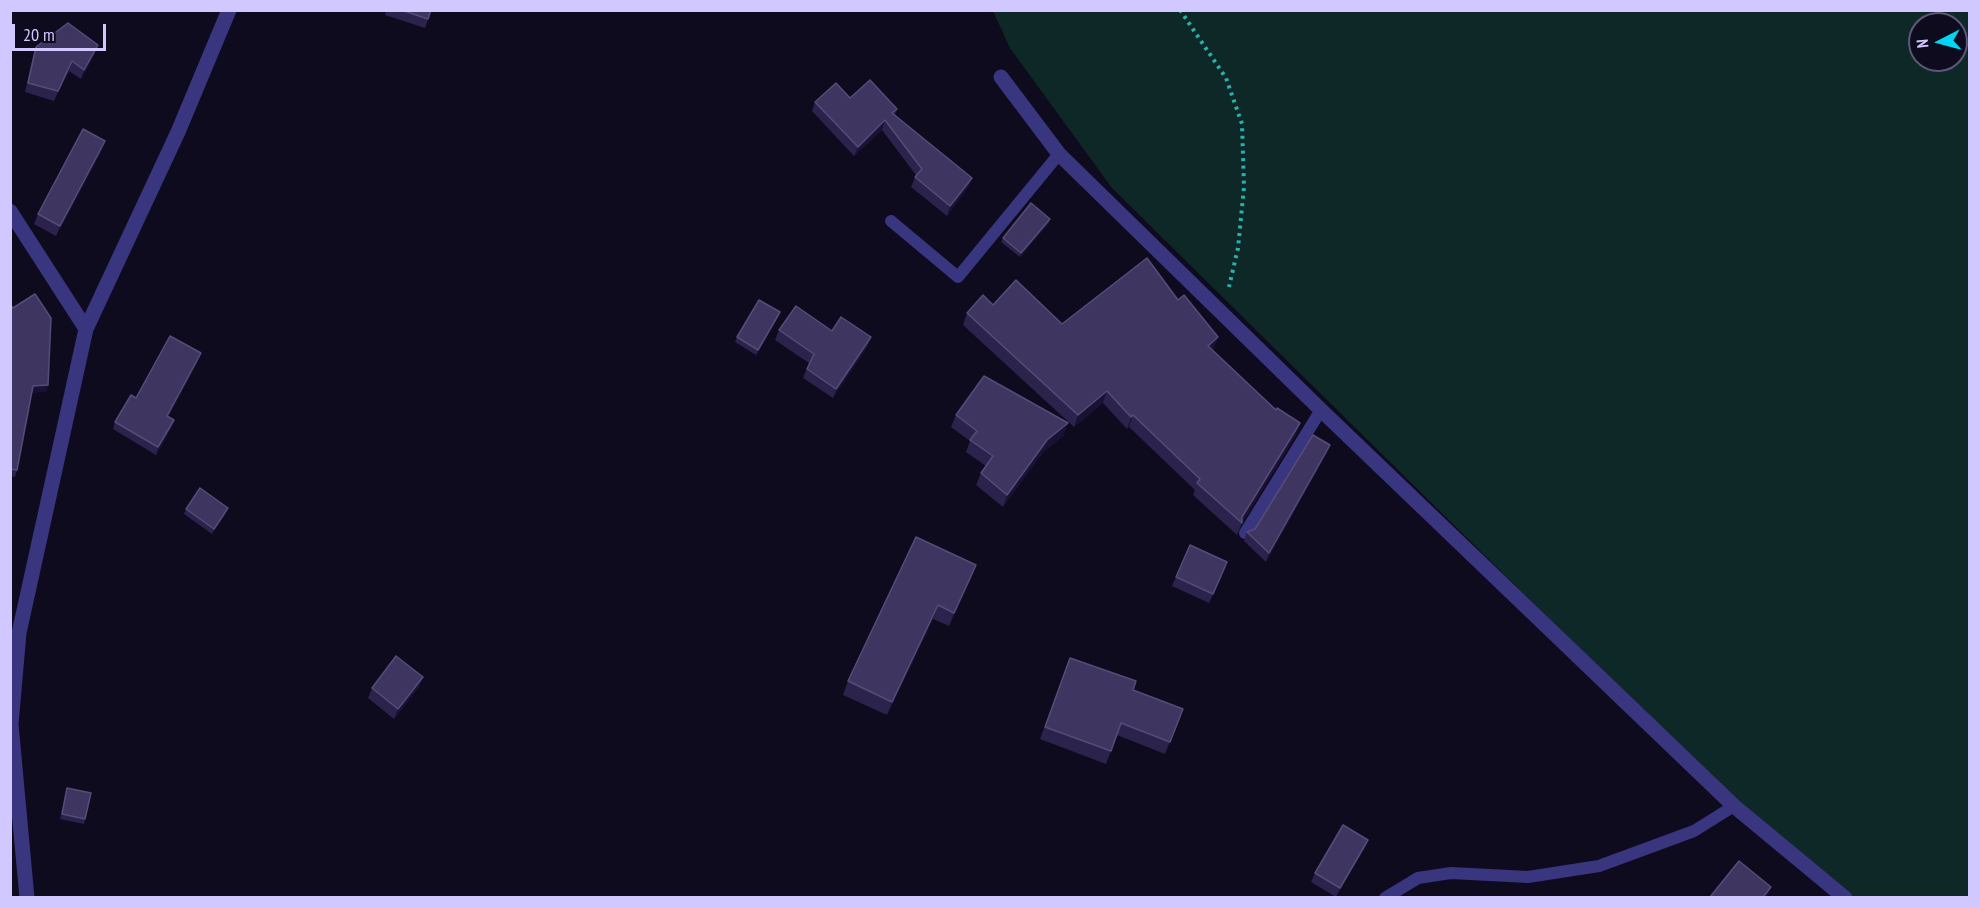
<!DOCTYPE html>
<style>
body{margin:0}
#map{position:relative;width:1980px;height:908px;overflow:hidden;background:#0f0b1e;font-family:"PT Sans Narrow",sans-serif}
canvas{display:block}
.frame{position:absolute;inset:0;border:12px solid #d0c8ff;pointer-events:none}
.north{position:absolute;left:1908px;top:12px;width:60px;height:60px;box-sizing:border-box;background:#0f0b1e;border:2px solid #5c5778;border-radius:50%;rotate:264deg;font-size:16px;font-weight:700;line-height:24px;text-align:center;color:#d0c8ff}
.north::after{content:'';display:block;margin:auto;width:21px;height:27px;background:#00d5f3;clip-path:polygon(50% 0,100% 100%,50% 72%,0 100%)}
.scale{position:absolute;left:12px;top:24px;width:94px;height:27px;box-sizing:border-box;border:3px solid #d0c8ff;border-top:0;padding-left:8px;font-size:18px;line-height:21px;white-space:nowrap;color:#d0c8ff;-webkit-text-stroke:4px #0f0b1e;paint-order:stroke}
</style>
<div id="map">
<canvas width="1980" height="908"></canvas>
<div class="frame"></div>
<div class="north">N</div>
<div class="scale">20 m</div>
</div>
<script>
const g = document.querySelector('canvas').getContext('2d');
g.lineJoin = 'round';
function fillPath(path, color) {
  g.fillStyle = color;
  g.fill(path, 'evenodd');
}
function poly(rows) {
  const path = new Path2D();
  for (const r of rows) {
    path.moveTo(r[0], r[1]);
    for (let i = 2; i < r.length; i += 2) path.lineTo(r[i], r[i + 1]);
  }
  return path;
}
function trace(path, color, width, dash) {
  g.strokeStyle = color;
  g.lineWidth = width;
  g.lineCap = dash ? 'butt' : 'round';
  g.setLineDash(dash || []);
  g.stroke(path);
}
const green = poly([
 [993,11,1969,11,1969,897,1841,897,1736,803,1112,188,1010,48],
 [1920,24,1956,24,1956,60,1920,60]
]);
const path = poly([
 [1180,10,1226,78,1242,124,1244,187,1238,248,1229,287]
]);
const service = poly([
 [891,221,958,277,1059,154],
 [1245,533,1321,410],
 [1385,898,1418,878,1451,873,1528,877,1599,866,1694,831,1734,806]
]);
const minor = poly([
 [1001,77,1059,154,1321,410,1734,806,1845,898],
 [10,211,86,329],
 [27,898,11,724,19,633,86,329,178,132,229,10]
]);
const wall = poly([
 [383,10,431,10,425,28,385,15,386,11],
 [98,45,94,55,81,79,69,71,54,101,25,92,33,56,36,47],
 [850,98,897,109,895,115,972,178,968,187,947,216,911,187,916,175,882,130,854,156,812,111,815,102],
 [102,150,56,236,34,224,38,214],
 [1050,219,1048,224,1020,257,1001,242,1003,238],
 [10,304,48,385,46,392,32,392,17,470,15,477,10,476],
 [993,305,1062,324,1214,349,1213,350,1276,410,1296,435,1242,523,1237,535,1193,495,1195,490,1129,427,1127,429,1103,403,1074,427,963,325,967,313],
 [780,312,778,317,756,355,735,342,737,337],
 [779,330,832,331,871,337,867,347,833,398,803,378,809,363,775,340],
 [198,361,168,417,174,420,171,428,156,455,113,429,115,422,136,398],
 [956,415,1064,435,1043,452,1003,507,976,485,981,473,986,466,966,452,970,441,951,427],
 [1330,445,1326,454,1266,562,1244,541,1247,532,1255,529],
 [186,509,226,513,212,534,184,514],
 [976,565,971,579,949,626,933,619,887,715,843,695,848,681],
 [1224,571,1209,603,1172,586,1176,577],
 [1070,658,1133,690,1183,709,1165,754,1117,735,1106,764,1040,739],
 [419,687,394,719,368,698,372,688],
 [67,788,85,819,84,824,60,819],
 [1368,840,1364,849,1336,897,1311,882,1315,873]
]);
const shadedWall = poly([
 [98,45,94,55,81,79,84,70],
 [72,61,69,71,54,101,58,91],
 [885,120,882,130,854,156,858,147],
 [105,141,102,150,56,236,60,226],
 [972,178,968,187,947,216,950,206],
 [1050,219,1048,224,1020,257,1021,253],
 [780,312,778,317,756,355,758,350],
 [871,337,867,347,833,398,836,389],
 [1218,337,1214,349,1204,358,1208,346],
 [201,353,198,361,164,424,167,416],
 [48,385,46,392,31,393,33,386],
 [1107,391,1103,403,1074,427,1078,415],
 [1133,415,1129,427,1127,429,1131,417],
 [174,420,171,428,156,455,158,447],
 [1068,423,1064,435,1043,452,1003,507,1007,495,1047,440],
 [1300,423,1296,435,1242,523,1242,517],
 [1330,445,1326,454,1266,562,1269,553],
 [228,508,226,513,212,534,214,529],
 [1227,562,1224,571,1209,603,1213,594],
 [976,565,971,579,949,626,954,613],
 [938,605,933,619,887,715,892,702],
 [423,677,419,687,394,719,398,709],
 [1368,840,1364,849,1336,897,1340,888],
 [1771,887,1767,897,1763,897]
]);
const building = poly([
 [401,10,431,10,428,19,401,10],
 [68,23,98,45,84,70,72,61,58,91,28,83,36,47,68,23],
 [870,80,897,109,892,113,972,178,950,206,915,177,922,169,885,120,858,147,815,102,836,83,850,98,870,80],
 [83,129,105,141,60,226,38,214,83,129],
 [1031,203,1050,219,1021,253,1003,238,1031,203],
 [1147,258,1178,300,1184,295,1218,337,1208,346,1276,410,1277,408,1300,423,1242,517,1242,523,1197,483,1200,479,1133,415,1131,417,1107,391,1078,415,967,313,983,295,993,305,1016,280,1062,324,1147,258],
 [35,294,51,318,48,385,33,386,17,470,10,469,10,304,13,308,35,294],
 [759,300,780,312,758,350,737,337,759,300],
 [796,306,832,331,841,317,871,337,836,389,807,369,814,354,779,330,796,306],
 [170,336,201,353,167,416,174,420,158,447,115,422,131,395,136,398,170,336],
 [984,376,1068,423,1047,440,1007,495,981,473,993,456,970,440,977,431,956,415,984,376],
 [1313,435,1330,445,1269,553,1247,532,1255,529,1313,435],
 [200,488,228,508,214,529,186,509,200,488],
 [916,537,976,565,954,613,938,605,892,702,848,681,916,537],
 [1190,545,1227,562,1213,594,1176,577,1190,545],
 [396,656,423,677,398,709,372,688,396,656],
 [1070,658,1136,681,1133,690,1183,709,1170,742,1121,723,1111,751,1045,727,1070,658],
 [67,788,91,793,85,819,62,814,67,788],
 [1343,825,1368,840,1340,888,1315,873,1343,825],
 [1739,861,1771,887,1763,897,1710,897,1739,861]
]);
fillPath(green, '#0e2828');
trace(path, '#2ab1ac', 4, [3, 4.5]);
trace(service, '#39357e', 12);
trace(minor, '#39357e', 15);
fillPath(wall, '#2c234c');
fillPath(shadedWall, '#191232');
fillPath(building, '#3e3560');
trace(building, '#554c79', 1.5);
</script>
